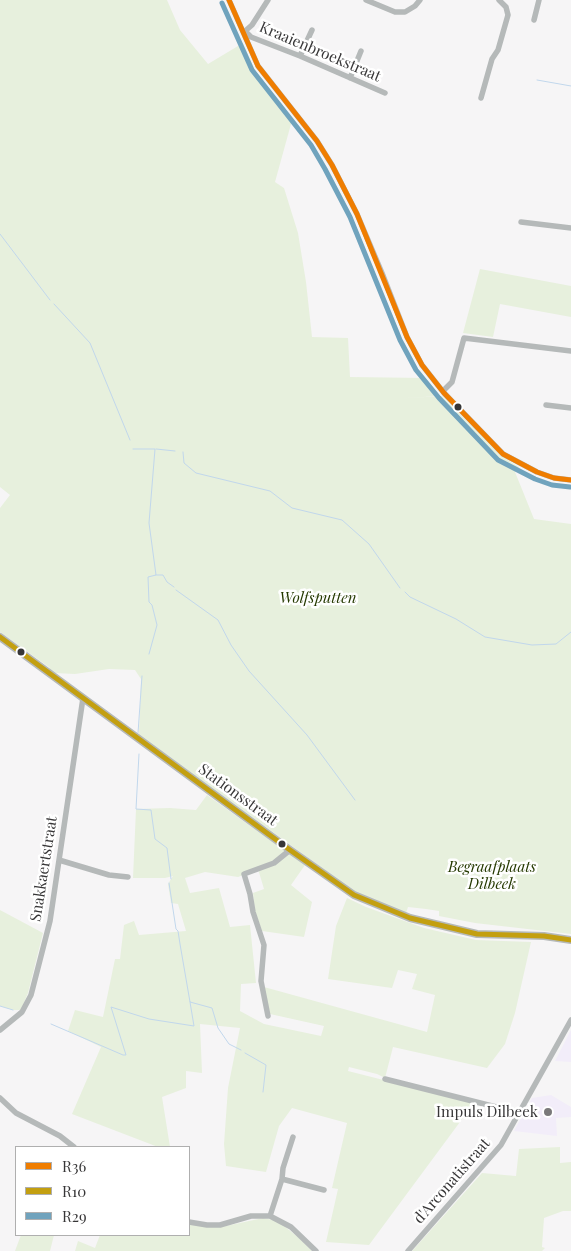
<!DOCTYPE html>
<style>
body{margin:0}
#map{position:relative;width:571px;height:1251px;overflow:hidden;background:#f6f5f6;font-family:"Playfair Display",serif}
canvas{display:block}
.legend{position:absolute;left:15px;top:1146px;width:175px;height:90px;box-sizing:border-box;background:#fff;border:1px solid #afafaf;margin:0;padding:6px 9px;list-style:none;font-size:15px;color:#373637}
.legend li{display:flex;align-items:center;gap:10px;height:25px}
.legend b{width:25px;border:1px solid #afafaf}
</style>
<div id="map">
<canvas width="571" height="1251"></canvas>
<ul class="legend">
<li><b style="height:6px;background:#ef7d00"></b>R36</li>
<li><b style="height:6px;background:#c39f10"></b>R10</li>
<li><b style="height:6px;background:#70a3bd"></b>R29</li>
</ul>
</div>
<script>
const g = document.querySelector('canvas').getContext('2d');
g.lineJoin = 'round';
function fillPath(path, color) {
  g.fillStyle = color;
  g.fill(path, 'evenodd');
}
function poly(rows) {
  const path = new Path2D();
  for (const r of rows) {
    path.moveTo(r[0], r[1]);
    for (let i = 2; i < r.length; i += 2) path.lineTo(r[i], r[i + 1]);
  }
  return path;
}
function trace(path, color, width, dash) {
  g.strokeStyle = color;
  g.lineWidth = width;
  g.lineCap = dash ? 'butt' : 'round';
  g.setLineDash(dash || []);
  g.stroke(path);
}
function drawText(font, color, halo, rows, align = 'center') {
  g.font = font + ' "Playfair Display",serif';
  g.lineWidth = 5;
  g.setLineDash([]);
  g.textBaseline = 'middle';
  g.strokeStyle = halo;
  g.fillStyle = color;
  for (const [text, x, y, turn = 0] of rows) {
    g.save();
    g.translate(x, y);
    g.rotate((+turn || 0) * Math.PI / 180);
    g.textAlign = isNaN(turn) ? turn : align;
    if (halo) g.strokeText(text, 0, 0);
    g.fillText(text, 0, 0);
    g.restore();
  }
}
const education = poly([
 [571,1030,571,1062,555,1061],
 [551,1095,571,1107,571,1117,556,1118,557,1136,514,1131,532,1098]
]);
const green = poly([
 [0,0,167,0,180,30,208,64,243,43,255,70,291,117,291,124,275,182,284,188,298,233,306,282,312,337,348,338,350,377,425,378,440,396,391,399,442,396,501,456,519,467,515,472,534,519,571,524,571,934,475,923,439,916,439,911,426,909,408,907,406,913,362,897,139,735,141,679,135,670,109,669,75,674,54,673,49,669,50,668,0,632,0,508,10,495,0,487],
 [480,269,571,286,571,317,500,304,493,337,463,333],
 [207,795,305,865,291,885,312,902,304,937,262,931,255,912,253,893,264,889,258,869,238,877,205,872,185,878,190,893,219,888,230,927,250,925,256,983,241,984,240,1011,264,1024,321,1036,324,1026,270,1014,264,987,427,1032,435,995,412,989,417,974,398,970,392,988,328,979,336,926,347,898,366,907,424,928,476,940,531,942,515,1013,505,1044,487,1068,393,1047,385,1078,377,1074,349,1067,348,1071,474,1103,369,1245,326,1242,338,1189,332,1188,347,1123,292,1108,279,1126,266,1172,226,1166,224,1144,228,1088,240,1028,200,1024,202,1073,186,1071,186,1088,162,1097,170,1147,158,1147,72,1114,101,1047,68,1031,75,1010,103,1017,115,959,120,959,124,925,134,921,139,935,186,931,178,904,171,903,168,884,173,876,165,878,133,878,136,809,170,808,196,810],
 [0,910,43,933,28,993,21,1010,13,1010,0,1006],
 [560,1147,560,1163,571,1162,571,1211,563,1211,544,1218,542,1247,545,1248,542,1251,412,1251,482,1173,516,1176,519,1149],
 [263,1218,278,1221,299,1238,312,1251,75,1251,78,1241,95,1248,100,1235,189,1235,189,1224,221,1227],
 [21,1235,54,1235,50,1251,15,1251]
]);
const stream = poly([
 [537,80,571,86],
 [0,234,50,300],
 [54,304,90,343,130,440],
 [133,449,155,449,149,523,156,575,148,577,149,602,152,605,157,625,149,654],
 [156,449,175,451],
 [183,452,184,463,196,473,270,491,292,508,342,520,369,544,400,588],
 [156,575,163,575,167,582,174,587],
 [176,590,218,620,231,645,249,671,307,735,355,800],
 [405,592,410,597,456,619,485,637,532,645,556,644,571,632],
 [138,733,142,676],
 [139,754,136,809,151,810,155,839,167,848,171,879],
 [169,883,176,929,178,931,180,944,190,1002,212,1008,218,1028,229,1044,241,1050],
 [0,1006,13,1010],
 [51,1024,123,1055,126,1055,111,1007,149,1019,194,1026,190,1002],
 [245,1053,266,1065,263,1092]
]);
const minor = poly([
 [229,0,258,66,317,141,332,165,357,214,382,273,407,337,422,365,444,393,503,454,537,472,554,478,571,480],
 [366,0,395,12,405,12,415,6,420,0],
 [534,20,539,0],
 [244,32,252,25,268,0],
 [246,32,251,37,300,56,385,93],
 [300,56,312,30],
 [350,78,361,51],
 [481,98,492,59,498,50,508,15,506,7,499,0],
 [521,222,571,228],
 [444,393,444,390,452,382,464,338,571,351],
 [546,405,571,408],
 [59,860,109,875,128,877],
 [268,1016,261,981,264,945,253,912,250,894,244,874,274,863,290,850],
 [0,1030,22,1012,31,995,50,921,83,698],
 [385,1079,520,1113],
 [0,1098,16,1113,60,1136,74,1147],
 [282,1179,283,1168,293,1137],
 [270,1216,282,1179,324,1190],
 [189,1222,207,1225,220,1225,251,1216,270,1216,291,1227,316,1251],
 [408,1251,501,1145,571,1020]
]);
const tertiary = poly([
 [0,637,290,850,354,895,410,918,477,934,544,936,571,940]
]);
const bus1 = poly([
 [229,0,258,66,317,141,332,165,357,214,407,337,422,365,444,393,503,454,537,472,554,478,571,480]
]);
const bus2 = poly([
 [0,637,290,850,354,895,410,918,477,934,544,936,571,940]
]);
const bus3 = poly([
 [222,3,252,70,311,145,325,169,350,217,400,340,416,370,439,398,498,460,535,479,552,485,570,487]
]);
const markers = [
 [458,407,4.5,"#373637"],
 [21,652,4.5,"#373637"],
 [282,844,4.5,"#373637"],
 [548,1112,5,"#7a797a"]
];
const streetNames = [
 ["Kraaienbroekstraat",320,52,23],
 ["Stationsstraat",238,795,36],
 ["Snakkaertstraat",44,869,-81],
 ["d'Arconatistraat",452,1181,-49]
];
const parkNames = [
 ["Wolfsputten",318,598],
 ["Begraafplaats",492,867],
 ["Dilbeek",492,884]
];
const poiNames = [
 ["Impuls Dilbeek",538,1112]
];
fillPath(education, '#f2edf9');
fillPath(green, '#e7f0dd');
trace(stream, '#c1d7ec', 1);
trace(minor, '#b5b9b9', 5.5);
trace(tertiary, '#b5b9b9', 8);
trace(bus1, '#ef7d00', 5);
trace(bus2, '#c39f10', 5);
trace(bus3, '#70a3bd', 5);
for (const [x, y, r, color] of markers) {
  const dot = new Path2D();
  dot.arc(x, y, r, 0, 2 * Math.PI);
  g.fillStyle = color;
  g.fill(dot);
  trace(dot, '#fff', 2);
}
drawText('15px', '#373637', '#fff', streetNames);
drawText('italic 15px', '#253900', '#fff', parkNames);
drawText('15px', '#373637', '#fff', poiNames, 'right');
</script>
